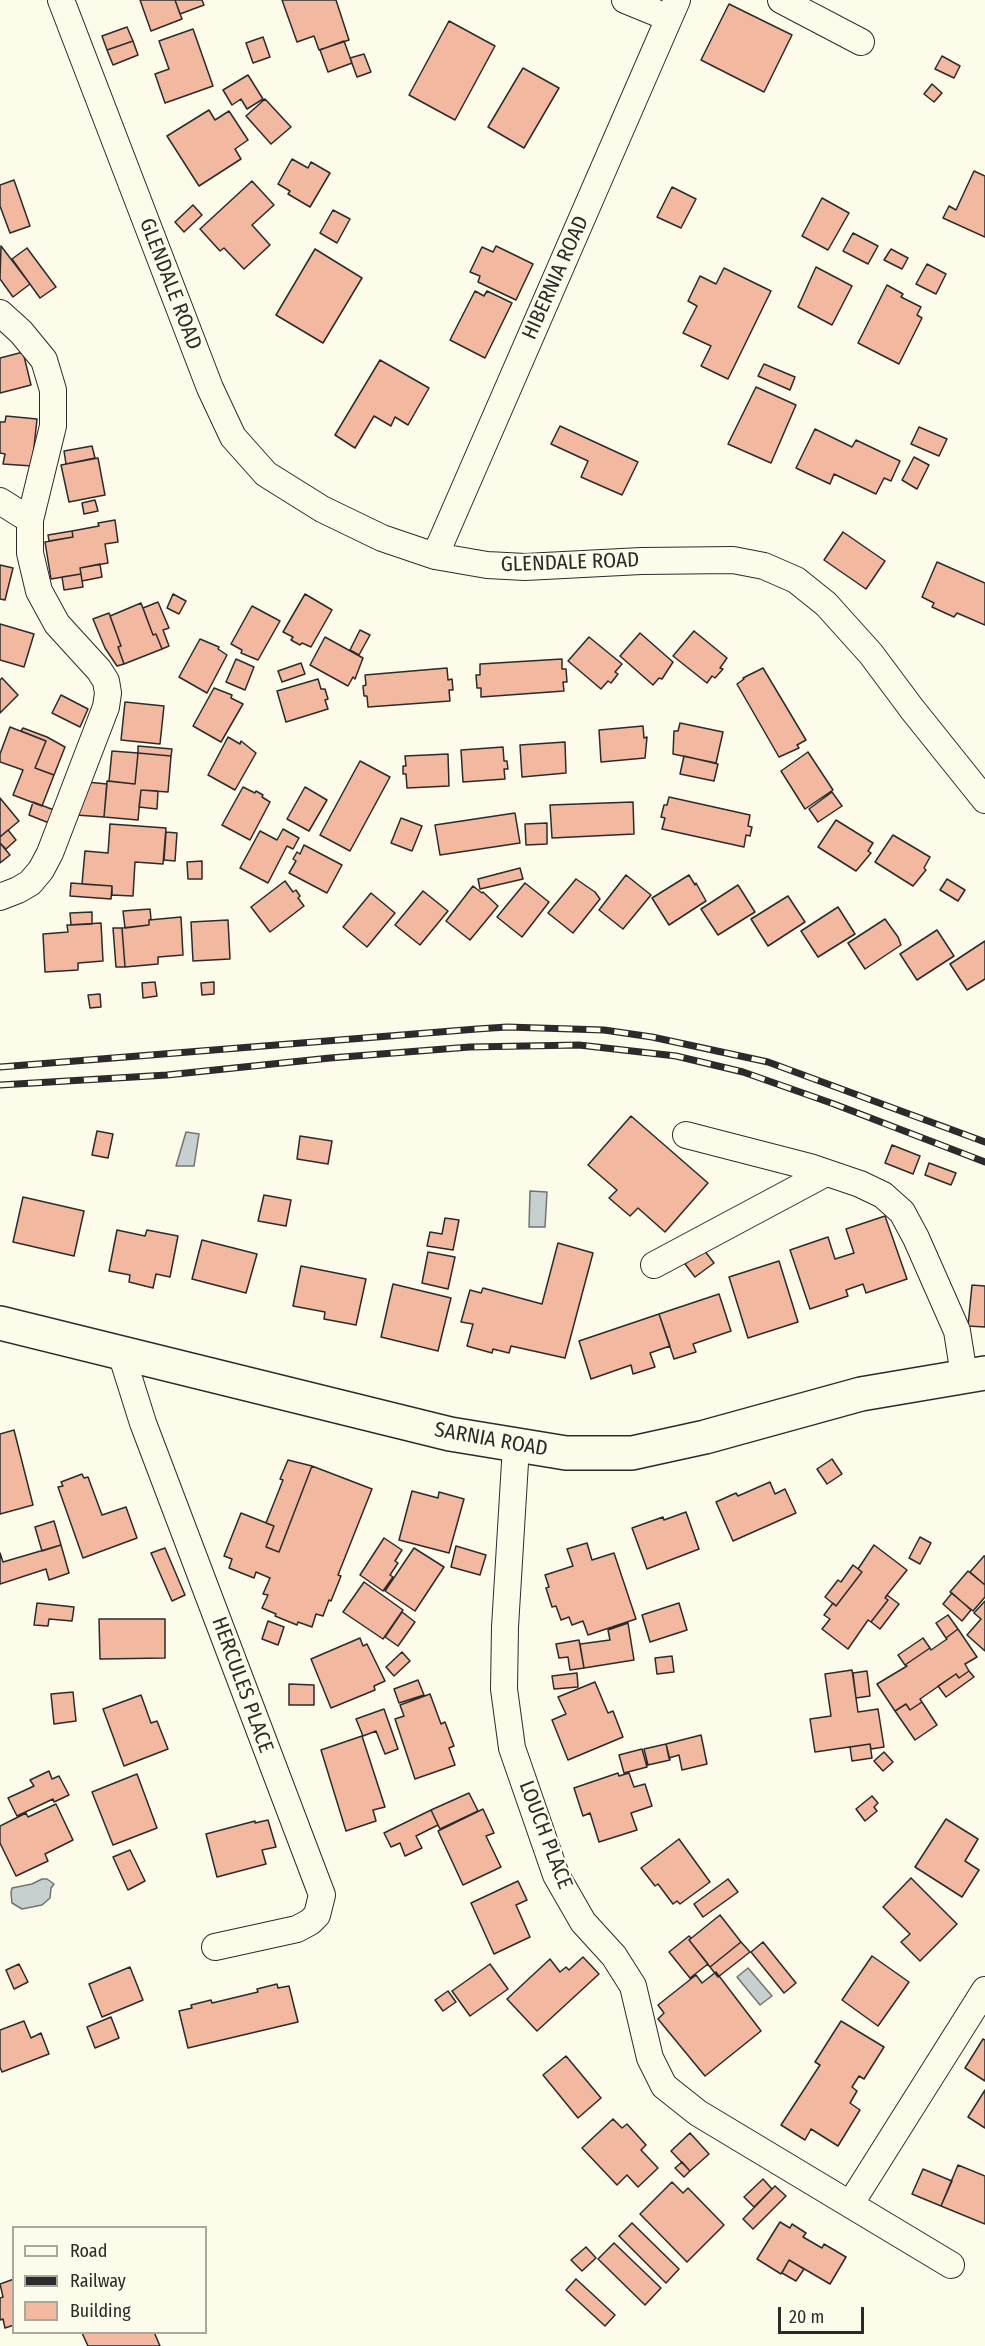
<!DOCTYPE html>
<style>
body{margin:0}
#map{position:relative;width:985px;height:2346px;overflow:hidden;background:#fdfbea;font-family:"Fira Sans Condensed",sans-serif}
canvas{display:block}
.legend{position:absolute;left:12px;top:2226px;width:195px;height:108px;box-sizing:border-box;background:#fdfbea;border:2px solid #a9a89e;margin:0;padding:8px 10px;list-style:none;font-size:18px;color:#2b2b2b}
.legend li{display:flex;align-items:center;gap:12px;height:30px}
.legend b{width:30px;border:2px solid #a9a89e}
.scale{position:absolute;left:778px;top:2307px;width:86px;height:27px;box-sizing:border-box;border:3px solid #2b2b2b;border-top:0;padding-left:8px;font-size:18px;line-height:21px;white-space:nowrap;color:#2b2b2b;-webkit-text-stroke:4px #fdfbea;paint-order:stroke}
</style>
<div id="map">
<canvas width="985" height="2346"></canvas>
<ul class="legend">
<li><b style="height:8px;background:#fdfbea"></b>Road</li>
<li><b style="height:8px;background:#2b2b2b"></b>Railway</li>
<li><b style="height:16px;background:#f2b8a0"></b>Building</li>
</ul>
<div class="scale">20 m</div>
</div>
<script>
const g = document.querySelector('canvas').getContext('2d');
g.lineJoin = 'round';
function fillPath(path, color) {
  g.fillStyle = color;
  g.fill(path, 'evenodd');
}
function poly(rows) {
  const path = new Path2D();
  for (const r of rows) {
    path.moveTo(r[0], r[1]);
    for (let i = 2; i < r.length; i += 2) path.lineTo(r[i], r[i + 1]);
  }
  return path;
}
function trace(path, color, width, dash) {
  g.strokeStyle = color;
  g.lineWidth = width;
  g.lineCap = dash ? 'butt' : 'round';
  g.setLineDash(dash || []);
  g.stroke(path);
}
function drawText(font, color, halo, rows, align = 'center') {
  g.font = font + ' "Fira Sans Condensed",sans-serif';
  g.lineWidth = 4.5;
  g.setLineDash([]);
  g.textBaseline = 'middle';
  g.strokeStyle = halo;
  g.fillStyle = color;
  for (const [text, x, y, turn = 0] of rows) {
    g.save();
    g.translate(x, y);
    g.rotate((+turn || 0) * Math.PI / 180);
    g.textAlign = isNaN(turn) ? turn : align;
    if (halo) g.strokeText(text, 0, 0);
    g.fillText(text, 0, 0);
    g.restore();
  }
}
const water = poly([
 [186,1132,199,1134,194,1166,176,1166,186,1132],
 [530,1191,547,1192,545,1227,529,1227,530,1191],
 [42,1879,47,1879,54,1884,51,1888,50,1898,42,1905,22,1909,12,1903,11,1893,12,1888,32,1884,42,1879],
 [748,1968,772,1996,760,2005,737,1977,748,1968]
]);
const building = poly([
 [140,0,175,0,182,19,151,31,140,0],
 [175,0,202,0,204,5,180,14,175,0],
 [282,0,336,0,349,40,319,50,314,36,297,42,282,0],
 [729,4,792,35,764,92,701,60,729,4],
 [449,21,495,46,455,120,409,95,449,21],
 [127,27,133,41,107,50,102,36,127,27],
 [193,29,213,86,165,103,155,74,169,69,159,41,193,29],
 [263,37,270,57,253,63,246,43,263,37],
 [133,41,138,55,113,65,107,50,133,41],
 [344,41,352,63,328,72,320,50,344,41],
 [364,54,371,72,357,77,350,58,364,54],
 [942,56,960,66,954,78,935,69,942,56],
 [523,68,559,88,524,148,488,127,523,68],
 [248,75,263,99,247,109,241,99,232,105,223,90,248,75],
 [932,84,942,93,934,102,924,94,932,84],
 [265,99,291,127,271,144,246,116,265,99],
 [209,110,215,120,229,111,248,140,235,149,241,159,199,186,167,136,209,110],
 [292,159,308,168,311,162,330,173,310,207,288,194,290,191,278,184,292,159],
 [974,171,985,176,985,237,943,218,949,206,956,210,974,171],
 [14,180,30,226,10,233,0,206,0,185,14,180],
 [252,181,274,205,252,225,270,245,244,269,224,248,220,251,200,229,252,181],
 [672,187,696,199,681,228,657,217,672,187],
 [822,198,849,213,828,250,802,236,822,198],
 [193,205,202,215,184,232,175,222,193,205],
 [333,210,350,219,337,243,320,233,333,210],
 [853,233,878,246,868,264,843,251,853,233],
 [1,246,30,284,13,297,0,279,1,246],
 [496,246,533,264,516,300,478,282,480,276,470,272,482,247,493,252,496,246],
 [27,248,56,287,40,298,12,259,27,248],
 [315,249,362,278,323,343,276,315,315,249],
 [891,249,908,258,902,269,884,260,891,249],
 [927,264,946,274,936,294,916,284,927,264],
 [816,267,852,286,832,325,798,307,816,267],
 [724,268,771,291,728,379,701,366,711,346,683,333,697,306,688,301,700,276,716,284,724,268],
 [887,285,903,294,901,297,921,307,917,315,922,318,899,364,858,343,887,285],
 [475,291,484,296,487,291,512,303,485,358,450,340,475,291],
 [23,352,31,385,0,393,0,358,23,352],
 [380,360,429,388,408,425,395,417,391,426,374,416,355,448,335,435,380,360],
 [764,364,795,377,790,390,758,376,764,364],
 [756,387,796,405,771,463,728,444,756,387],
 [6,416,37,419,32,466,3,464,5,454,0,453,0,422,5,422,6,416],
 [560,426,638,462,622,495,581,477,588,461,551,444,560,426],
 [919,427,947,439,939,456,911,444,919,427],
 [815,429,852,447,856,440,900,461,891,481,884,478,876,494,834,474,830,484,796,468,815,429],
 [92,446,95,458,66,464,64,451,92,446],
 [914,457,929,465,917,489,902,480,914,457],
 [98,458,105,495,69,502,61,465,98,458],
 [95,500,98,511,84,514,82,503,95,500],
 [115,520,118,542,105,544,108,563,80,568,81,574,51,579,45,542,73,537,72,531,99,526,98,523,115,520],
 [72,531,73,537,49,541,48,535,72,531],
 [843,532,885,561,866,589,824,560,843,532],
 [937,562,985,583,985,625,957,613,954,617,932,607,934,603,922,597,937,562],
 [100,564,102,577,82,581,80,568,100,564],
 [0,565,13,568,5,600,0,599,0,565],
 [81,574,83,587,64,590,62,577,81,574],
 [173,594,186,601,179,614,167,608,173,594],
 [305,594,332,610,311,647,302,643,300,645,291,640,293,637,283,632,305,594],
 [158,602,169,628,163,630,169,646,162,649,156,634,153,635,143,608,158,602],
 [141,603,153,635,156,634,162,649,124,664,118,647,121,646,110,616,141,603],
 [252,606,280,621,258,660,241,653,242,650,231,644,252,606],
 [109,613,121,646,118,647,124,664,117,666,105,648,93,619,109,613],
 [0,624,34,634,24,667,0,660,0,624],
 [360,630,370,635,359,655,350,650,360,630],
 [694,631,727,658,720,668,723,669,715,678,712,676,707,683,673,656,694,631],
 [640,633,673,662,662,679,659,678,653,685,620,656,640,633],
 [325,637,363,658,355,679,353,677,348,686,310,665,325,637],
 [589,637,622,664,615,672,618,674,611,683,608,681,601,689,568,661,589,637],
 [200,639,219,647,218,649,227,655,207,693,179,677,200,639],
 [236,659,254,667,245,690,226,682,236,659],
 [562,659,562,669,566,669,567,682,563,682,564,691,481,697,481,688,477,688,476,675,480,675,480,664,562,659],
 [301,663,305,674,282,682,278,671,301,663],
 [447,668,448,680,452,679,453,690,449,690,450,701,368,707,367,696,364,696,363,686,366,685,365,675,447,668],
 [763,668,806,740,797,745,799,748,779,757,737,684,744,679,743,678,763,668],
 [2,678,18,695,0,713,0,680,2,678],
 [318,679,321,689,325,689,328,699,325,700,328,709,286,722,277,691,318,679],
 [214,688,232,695,231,698,243,704,221,742,193,726,214,688],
 [61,695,88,709,80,727,52,713,61,695],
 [125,702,164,706,160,744,121,740,125,702],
 [680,723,723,732,716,763,673,754,674,731,678,731,680,723],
 [643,726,644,738,647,737,645,758,601,762,599,730,643,726],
 [10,727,46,741,35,768,54,775,42,806,13,795,23,770,0,762,0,754,10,727],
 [23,728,47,737,65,747,54,775,35,768,46,741,21,731,23,728],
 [228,737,240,744,241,741,256,753,235,790,208,775,228,737],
 [565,742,566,773,522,777,520,745,565,742],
 [138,746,172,749,171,756,138,753,138,746],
 [503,747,504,761,507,761,508,769,504,769,505,779,463,782,461,750,503,747],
 [112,751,138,753,135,784,109,781,112,751],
 [808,752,833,790,805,809,781,771,808,752],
 [138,753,171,756,168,792,141,790,138,820,104,817,107,781,135,784,138,753],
 [448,754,449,786,407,788,406,774,403,774,403,766,406,766,405,756,448,754],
 [684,756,718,764,714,781,680,774,684,756],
 [360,761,390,777,350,851,320,835,360,761],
 [87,782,107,784,104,817,76,815,87,782],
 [243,787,255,793,256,791,263,795,262,797,270,802,250,840,222,825,243,787],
 [305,787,327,800,309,831,287,819,305,787],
 [141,790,158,791,157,809,139,807,141,790],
 [832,792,842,806,818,822,809,809,832,792],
 [669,797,750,815,748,826,752,827,750,836,746,835,744,847,662,829,665,818,661,817,664,805,667,805,669,797],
 [0,798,19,821,0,837,0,798],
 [33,802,54,810,49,823,29,815,33,802],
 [633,802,634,834,552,838,550,805,633,802],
 [515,813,520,843,440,855,435,825,515,813],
 [401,818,422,826,412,851,391,843,401,818],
 [836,820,873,843,868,851,871,853,856,871,818,847,836,820],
 [547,823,547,844,526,845,525,824,547,823],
 [110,824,166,828,163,864,135,862,133,896,112,895,112,886,82,884,85,851,108,853,110,824],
 [283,829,299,838,293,849,287,846,268,883,240,868,260,831,277,840,283,829],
 [8,830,16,840,6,849,0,843,0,837,8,830],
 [166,832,177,833,175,861,164,860,166,832],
 [893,835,930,857,924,868,926,870,913,886,875,862,893,835],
 [0,843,10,855,0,863,0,843],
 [304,845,342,865,327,893,289,873,296,861,293,859,297,852,300,854,304,845],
 [202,861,202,879,188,879,187,862,202,861],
 [520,868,523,879,480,889,478,879,520,868],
 [626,875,651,895,623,929,599,910,626,875],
 [689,875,695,885,696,883,706,901,669,925,652,898,689,875],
 [576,879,595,892,600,899,573,933,548,913,576,879],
 [947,879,965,890,958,901,940,890,947,879],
 [285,881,293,892,296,890,300,896,298,898,304,906,270,932,251,907,285,881],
 [71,883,112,886,111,899,70,896,71,883],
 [525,883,549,902,522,937,497,917,525,883],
 [738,885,755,912,718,935,701,909,738,885],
 [473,886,482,893,483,892,498,906,470,940,446,921,473,886],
 [423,891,448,911,420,945,395,925,423,891],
 [371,893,395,913,367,947,343,927,371,893],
 [788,896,805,922,768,946,751,919,788,896],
 [838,907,855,934,818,957,801,931,838,907],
 [150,909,151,919,149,920,149,925,125,928,123,911,150,909],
 [92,912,92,924,71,925,70,913,92,912],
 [181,917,183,955,158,957,158,964,125,967,122,928,149,925,149,920,181,917],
 [885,919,898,937,901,945,865,969,848,943,885,919],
 [228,920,230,959,193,961,191,922,228,920],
 [101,923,103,961,78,963,78,970,45,972,43,934,68,932,67,925,101,923],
 [113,928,122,928,125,967,116,967,113,928],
 [937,930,954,956,917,980,900,954,937,930],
 [985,941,985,979,967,990,950,964,985,941],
 [155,982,157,996,143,998,142,983,155,982],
 [214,982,214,994,202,995,201,983,214,982],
 [100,994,101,1007,90,1008,88,995,100,994],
 [631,1116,708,1183,665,1232,638,1208,630,1216,609,1198,617,1190,588,1165,631,1116],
 [97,1131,113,1134,108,1158,92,1155,97,1131],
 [300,1136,332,1141,328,1164,297,1159,300,1136],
 [892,1145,920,1156,913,1174,885,1163,892,1145],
 [929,1163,956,1173,951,1185,925,1175,929,1163],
 [264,1195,291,1200,286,1226,258,1221,264,1195],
 [23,1197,84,1211,74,1256,13,1242,23,1197],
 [885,1216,907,1279,866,1293,863,1284,846,1290,848,1296,810,1309,790,1250,828,1237,835,1259,854,1253,846,1229,885,1216],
 [445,1218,459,1220,453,1250,427,1246,430,1232,442,1234,445,1218],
 [117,1230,145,1236,147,1230,178,1236,170,1277,156,1274,153,1288,129,1282,130,1275,109,1271,117,1230],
 [202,1240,257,1254,246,1293,192,1279,202,1240],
 [558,1243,593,1253,565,1358,511,1346,509,1353,493,1349,492,1353,467,1346,473,1324,461,1322,470,1290,481,1293,483,1288,542,1304,558,1243],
 [704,1250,714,1263,695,1277,685,1264,704,1250],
 [428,1252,455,1257,448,1289,422,1283,428,1252],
 [779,1261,798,1322,748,1338,729,1277,779,1261],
 [301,1266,366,1279,356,1325,324,1319,325,1312,293,1306,301,1266],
 [393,1284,451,1298,438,1351,381,1337,393,1284],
 [972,1285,985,1286,985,1327,968,1326,972,1285],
 [719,1294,731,1331,693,1344,696,1352,674,1359,659,1314,719,1294],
 [659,1314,670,1346,650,1353,655,1367,633,1374,631,1365,591,1379,579,1341,659,1314],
 [14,1430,33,1505,0,1514,0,1434,14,1430],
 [832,1459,842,1474,827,1484,817,1469,832,1459],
 [288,1460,312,1466,279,1552,266,1547,274,1526,266,1523,283,1480,280,1479,288,1460],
 [312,1466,372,1489,338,1575,341,1576,331,1601,329,1600,323,1616,316,1614,312,1627,298,1622,297,1625,275,1616,276,1614,262,1608,268,1595,263,1594,270,1578,256,1572,254,1578,229,1568,232,1559,224,1556,241,1513,274,1526,266,1547,279,1552,312,1466],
 [82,1474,84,1478,88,1477,102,1515,126,1507,137,1538,83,1558,58,1487,63,1486,61,1482,82,1474],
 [770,1482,775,1494,785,1489,796,1513,733,1541,716,1502,736,1493,738,1496,770,1482],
 [412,1491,438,1498,439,1492,464,1499,449,1553,399,1540,412,1491],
 [686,1512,699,1549,647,1569,632,1528,663,1517,664,1520,686,1512],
 [54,1521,61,1545,42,1551,35,1527,54,1521],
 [920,1537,931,1543,920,1564,909,1558,920,1537],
 [384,1538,402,1550,395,1561,398,1563,390,1575,393,1577,383,1591,360,1575,384,1538],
 [587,1543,592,1560,614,1553,636,1619,588,1635,583,1621,572,1625,569,1617,561,1620,556,1606,552,1607,546,1588,549,1587,545,1575,573,1566,567,1549,587,1543],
 [61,1545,69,1573,49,1580,46,1569,0,1584,0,1553,3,1562,61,1545],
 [874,1545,907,1570,887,1595,885,1598,888,1600,871,1622,868,1620,848,1649,822,1629,830,1619,824,1615,833,1603,836,1606,862,1572,858,1569,874,1545],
 [456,1546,486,1555,480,1575,451,1567,456,1546],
 [165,1548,185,1595,172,1601,151,1553,165,1548],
 [414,1548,444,1567,415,1611,385,1591,414,1548],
 [984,1556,985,1556,985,1585,970,1572,984,1556],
 [853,1565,862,1572,836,1606,825,1597,838,1580,841,1582,853,1565],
 [968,1571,985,1585,985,1597,973,1611,950,1592,968,1571],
 [364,1582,403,1610,383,1639,343,1612,364,1582],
 [952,1593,971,1610,962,1621,943,1604,952,1593],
 [887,1595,899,1604,880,1629,871,1622,888,1600,885,1598,887,1595],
 [985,1601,985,1651,967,1635,981,1619,974,1613,985,1601],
 [37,1603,74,1607,72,1621,49,1619,48,1626,34,1625,37,1603],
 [679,1603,687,1630,650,1642,642,1615,679,1603],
 [402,1612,415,1622,398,1646,385,1637,402,1612],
 [948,1615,958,1629,946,1638,936,1623,948,1615],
 [99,1619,165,1619,165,1658,100,1659,99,1619],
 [268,1621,284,1627,278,1645,262,1639,268,1621],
 [628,1623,634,1660,584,1668,580,1644,610,1640,608,1630,628,1623],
 [958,1629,977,1657,965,1664,969,1671,959,1678,956,1674,920,1699,922,1702,910,1710,906,1704,895,1711,877,1684,907,1666,905,1665,930,1648,931,1650,947,1639,946,1638,958,1629],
 [360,1638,363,1646,367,1644,385,1681,374,1686,375,1690,331,1708,311,1659,360,1638],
 [923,1638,930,1648,905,1665,898,1655,923,1638],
 [579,1640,584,1668,570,1670,568,1657,559,1658,556,1644,579,1640],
 [402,1652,410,1661,394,1676,386,1667,402,1652],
 [672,1656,674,1672,657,1674,655,1658,672,1656],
 [852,1670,858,1712,878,1709,884,1747,871,1749,870,1744,815,1752,810,1719,831,1716,825,1674,852,1670],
 [867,1671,870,1696,856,1698,853,1673,867,1671],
 [969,1671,974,1677,946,1697,938,1686,956,1674,959,1678,969,1671],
 [577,1673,578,1687,554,1689,552,1676,577,1673],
 [418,1680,424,1695,399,1703,394,1689,418,1680],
 [595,1682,608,1713,613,1711,623,1737,568,1760,552,1720,566,1714,558,1697,595,1682],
 [289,1684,314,1685,314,1705,289,1705,289,1684],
 [73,1692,76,1721,54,1724,51,1694,73,1692],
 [430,1694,441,1724,445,1722,454,1746,449,1748,455,1765,415,1779,395,1719,404,1716,400,1705,430,1694],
 [141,1695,151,1723,157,1721,168,1749,124,1766,103,1709,141,1695],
 [922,1702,937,1725,915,1740,895,1711,906,1704,910,1710,922,1702],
 [384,1709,398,1749,385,1754,376,1731,363,1736,356,1719,384,1709],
 [701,1735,707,1764,682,1770,679,1755,669,1758,666,1744,701,1735],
 [362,1736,385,1807,373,1810,376,1821,346,1831,321,1750,362,1736],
 [666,1744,670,1760,648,1765,644,1749,666,1744],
 [870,1744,872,1758,852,1761,850,1747,870,1744],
 [642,1749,647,1767,624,1773,619,1755,642,1749],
 [884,1752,893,1762,883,1771,874,1761,884,1752],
 [49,1771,52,1779,59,1776,69,1795,54,1802,53,1799,17,1816,8,1798,34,1786,30,1780,49,1771],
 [618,1773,619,1776,629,1773,634,1787,645,1784,652,1806,631,1813,637,1830,599,1842,590,1813,583,1816,574,1788,618,1773],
 [137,1774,157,1828,113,1845,92,1792,137,1774],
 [469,1793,478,1811,440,1829,431,1810,469,1793],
 [872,1796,878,1803,874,1807,877,1811,865,1821,856,1809,872,1796],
 [56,1804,73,1840,45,1854,48,1861,16,1876,0,1843,0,1826,26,1813,28,1817,56,1804],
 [483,1809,494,1833,486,1836,501,1867,463,1885,438,1831,483,1809],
 [431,1810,438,1825,416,1836,422,1848,405,1856,400,1843,391,1847,384,1833,431,1810],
 [946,1819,978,1839,965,1861,979,1870,962,1897,915,1867,946,1819],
 [268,1820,276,1847,262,1850,266,1864,217,1877,206,1834,255,1821,255,1823,268,1820],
 [679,1839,710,1882,680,1904,677,1901,673,1904,658,1884,655,1886,641,1868,679,1839],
 [130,1850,145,1881,128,1890,113,1857,130,1850],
 [911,1878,957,1924,920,1961,901,1942,910,1934,883,1907,911,1878],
 [728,1879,738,1892,703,1917,694,1904,728,1879],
 [518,1881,527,1900,516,1905,530,1937,494,1954,471,1903,518,1881],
 [720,1915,741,1942,710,1967,689,1940,720,1915],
 [689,1936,691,1938,689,1940,708,1964,690,1978,669,1952,689,1936],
 [741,1942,750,1952,718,1977,710,1967,741,1942],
 [763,1942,796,1983,784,1993,751,1952,763,1942],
 [872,1956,909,1982,878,2026,842,2000,872,1956],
 [583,1957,599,1974,537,2031,507,1999,550,1959,560,1972,566,1967,569,1970,583,1957],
 [19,1964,28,1982,14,1989,6,1970,19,1964],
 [490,1964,508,1989,470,2016,452,1991,490,1964],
 [130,1967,143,2000,102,2017,89,1984,130,1967],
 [716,1972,761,2031,705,2076,658,2019,664,2013,658,2005,696,1975,702,1983,716,1972],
 [277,1984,278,1988,289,1986,298,2022,188,2048,179,2011,192,2008,191,2005,211,2000,212,2003,258,1992,257,1989,277,1984],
 [448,1991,456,2002,443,2011,435,2000,448,1991],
 [111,2017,119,2038,95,2048,87,2027,111,2017],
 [24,2021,31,2038,41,2033,49,2054,2,2072,0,2067,0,2030,24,2021],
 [841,2021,884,2047,864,2079,859,2076,852,2087,857,2091,850,2103,860,2110,838,2146,811,2129,805,2140,781,2125,820,2065,815,2062,841,2021],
 [983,2039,985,2040,985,2081,965,2068,983,2039],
 [566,2056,601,2098,578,2118,543,2075,566,2056],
 [985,2090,985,2128,968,2117,985,2090],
 [613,2119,622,2128,627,2124,646,2145,641,2150,658,2168,638,2187,627,2175,617,2185,582,2148,613,2119],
 [690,2133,709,2154,690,2171,671,2151,690,2133],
 [682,2162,690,2171,684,2177,675,2168,682,2162],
 [958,2165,985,2176,985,2224,941,2206,958,2165],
 [923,2169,952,2181,941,2206,912,2194,923,2169],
 [763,2179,772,2189,754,2207,744,2197,763,2179],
 [672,2182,683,2193,688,2188,724,2225,687,2262,640,2214,672,2182],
 [775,2186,786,2196,753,2229,743,2219,775,2186],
 [780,2222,790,2228,792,2224,806,2233,803,2237,822,2248,824,2244,846,2257,830,2284,789,2260,781,2274,757,2259,780,2222],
 [632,2223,679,2269,666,2283,619,2236,632,2223],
 [614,2243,661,2288,645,2305,598,2259,614,2243],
 [586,2247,596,2258,582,2271,571,2260,586,2247],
 [789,2260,804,2269,796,2281,782,2273,789,2260],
 [14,2279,14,2325,5,2328,3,2319,0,2320,0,2298,3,2297,0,2284,14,2279],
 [576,2279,615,2315,605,2326,566,2290,576,2279],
 [154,2332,160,2346,88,2346,82,2333,154,2332]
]);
const street = poly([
 [61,0,210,388,233,437,266,474,322,509,382,538,435,556,487,565,525,567,641,561,733,560,764,566,796,580,826,604,871,654,912,709,985,800],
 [625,0,669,18],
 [781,0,861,42],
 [0,313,21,332,44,360,53,390,53,426,30,520,30,553,39,591,57,624,99,670,106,681,108,693,106,707,50,853,41,870,30,883,18,890,0,897],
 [0,501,30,520],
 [435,556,677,0],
 [686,1135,810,1167,860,1184,883,1195,902,1212,916,1238,957,1331,964,1375],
 [654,1265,826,1173],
 [121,1353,143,1423,322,1895,317,1915,310,1922,297,1929,215,1947],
 [516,1446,505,1627,504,1689,512,1748,556,1875,583,1922,614,1956,633,1986,650,2058,664,2086,698,2113,951,2265],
 [851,2203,985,1990]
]);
const secondary = poly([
 [0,1323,450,1434,566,1453,632,1453,705,1437,861,1394,985,1373]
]);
const rail = poly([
 [0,1067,477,1029,507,1027,604,1030,652,1037,768,1062,985,1142],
 [0,1085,167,1075,330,1058,470,1047,579,1045,676,1056,743,1072,834,1104,985,1162]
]);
const streetNames = [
 ["HIBERNIA ROAD",556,278,-66],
 ["GLENDALE ROAD",170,284,69],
 ["GLENDALE ROAD",570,563,-2],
 ["SARNIA ROAD",491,1440,10],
 ["HERCULES PLACE",242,1685,70],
 ["LOUCH PLACE",545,1835,69]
];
fillPath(water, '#c7d0d0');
trace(water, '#74746e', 1.5);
fillPath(building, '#f2b8a0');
trace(building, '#2b2b2b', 1.5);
trace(street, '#2b2b2b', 28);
trace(secondary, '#2b2b2b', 36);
trace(street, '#fdfbea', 26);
trace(secondary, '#fdfbea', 33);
trace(rail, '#2b2b2b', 7);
trace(rail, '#fdfbea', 4.5, [14]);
drawText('21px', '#2b2b2b', '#fdfbea', streetNames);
</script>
